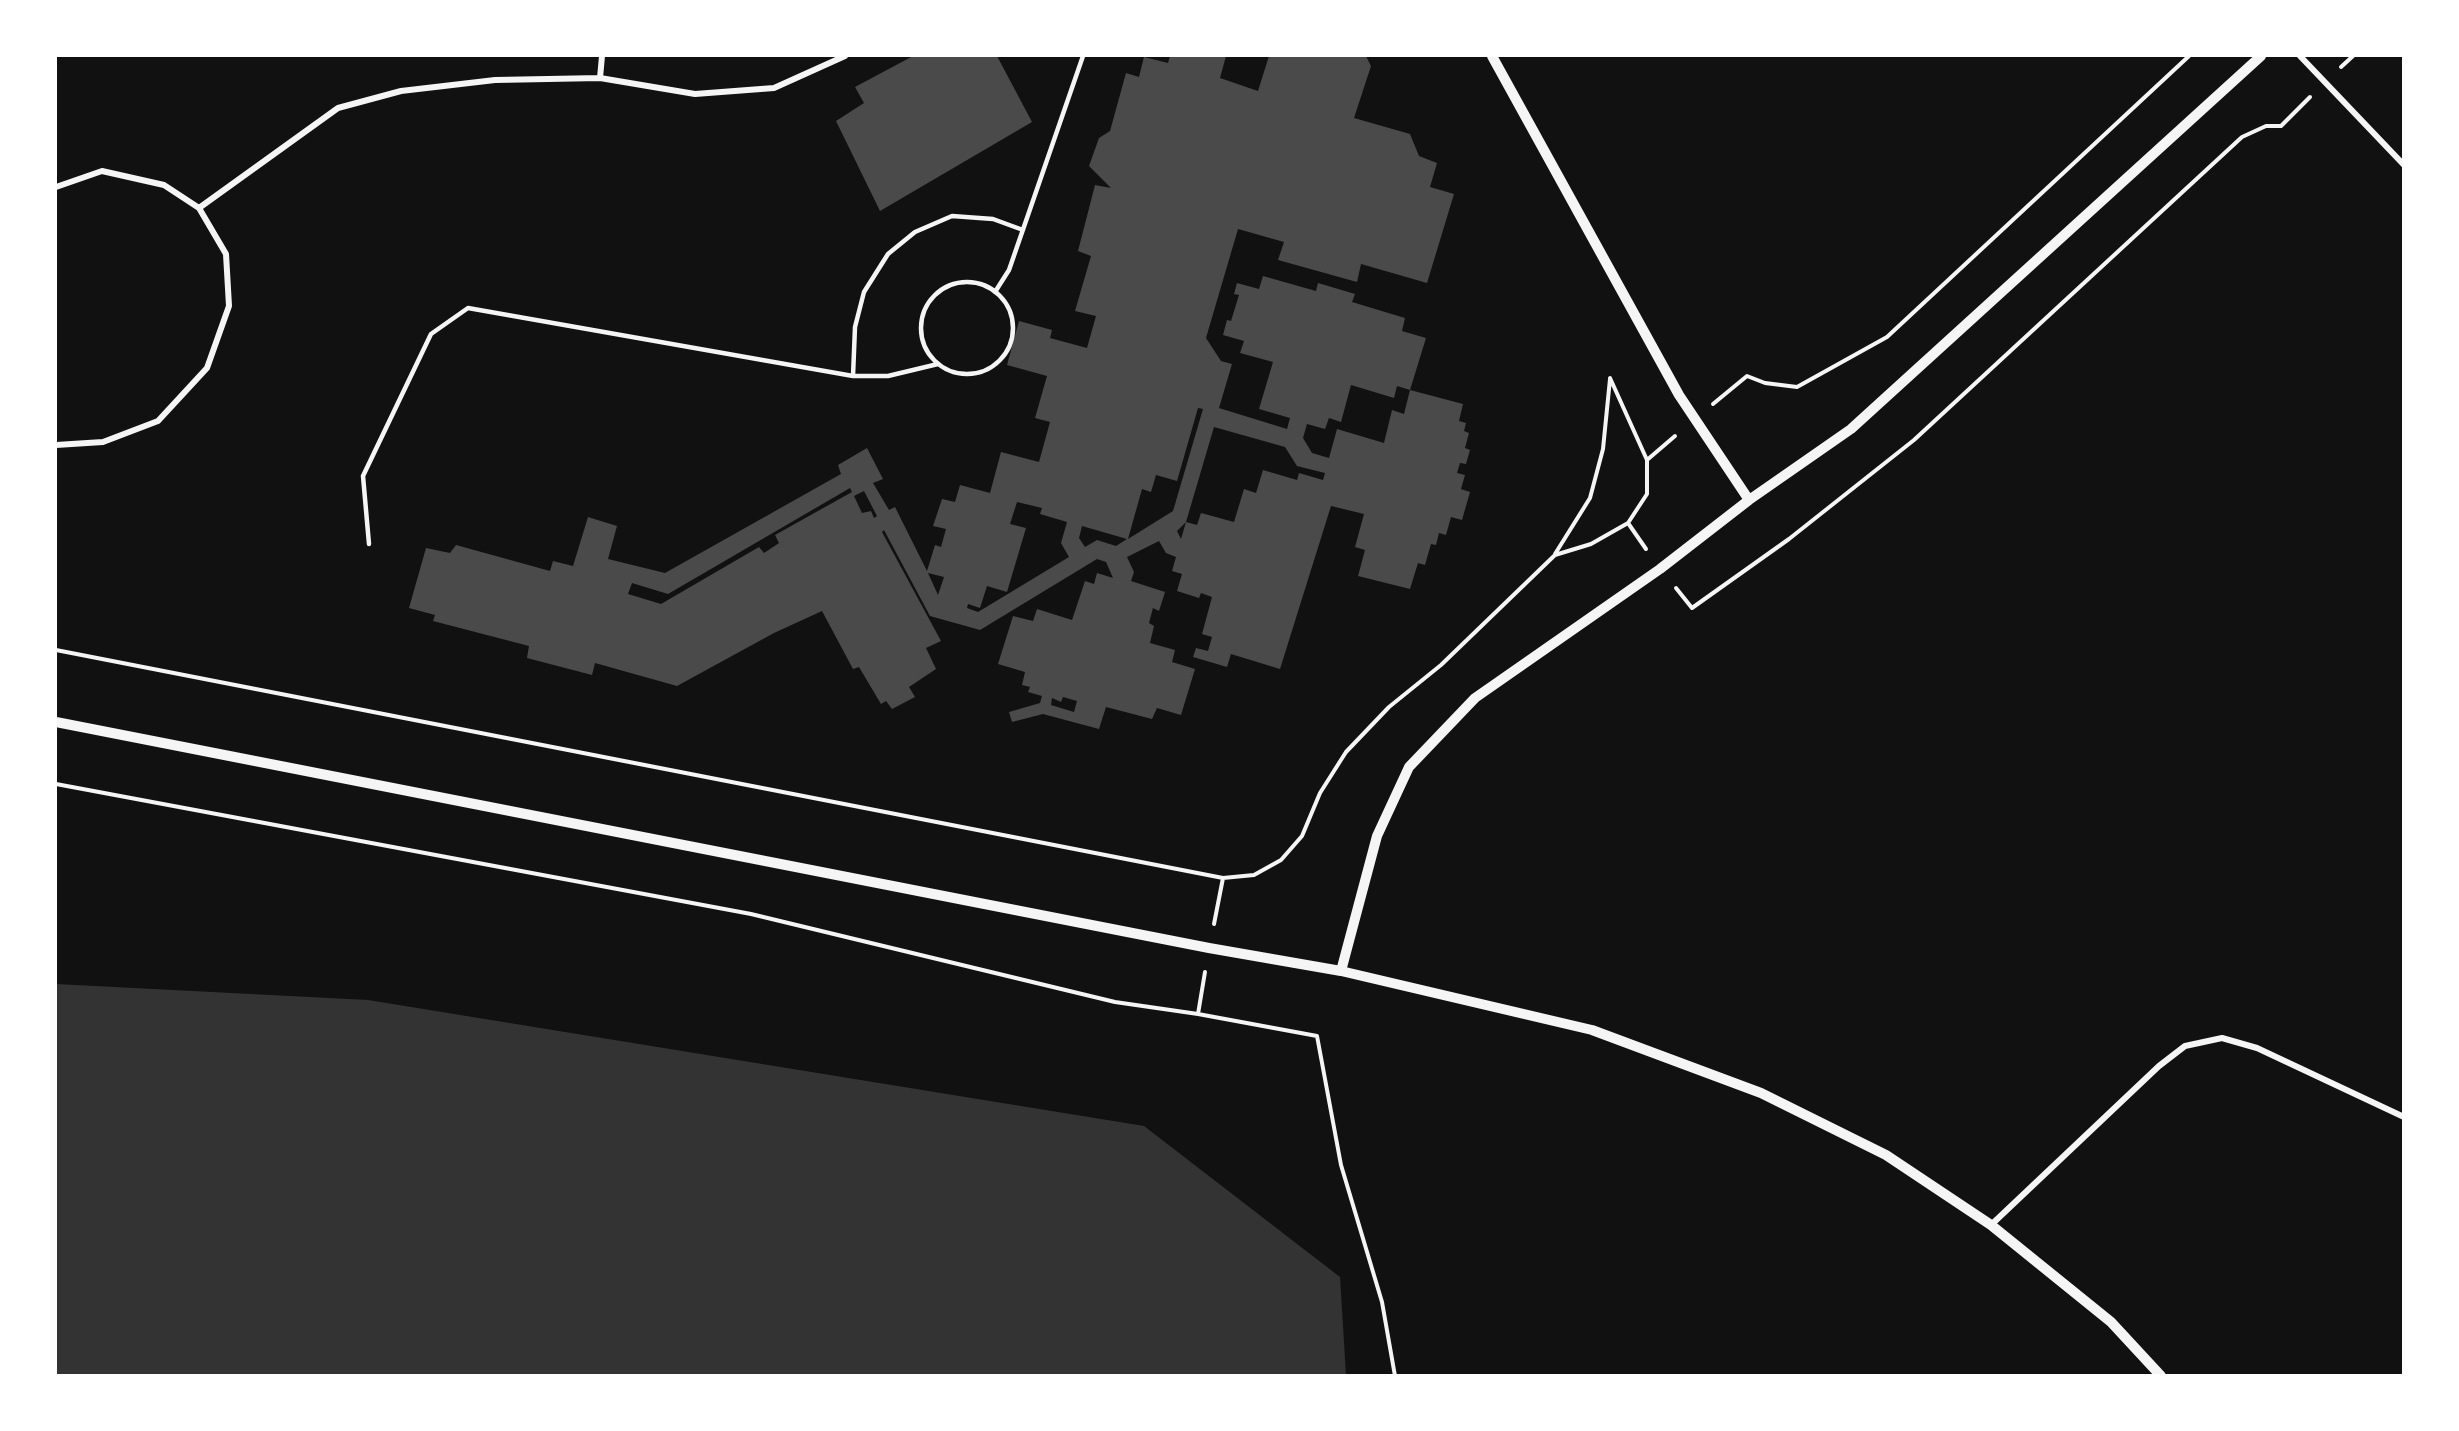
<!DOCTYPE html>
<style>
body{margin:0}
#map{position:relative;width:2459px;height:1431px;overflow:hidden;background:#111;font-family:"DejaVu Sans",sans-serif}
canvas{display:block}
.frame{position:absolute;inset:0;border:57px solid #fff;pointer-events:none}
</style>
<div id="map">
<canvas width="2459" height="1431"></canvas>
<div class="frame"></div>
</div>
<script>
const g = document.querySelector('canvas').getContext('2d');
g.lineJoin = 'round';
function fillPath(path, color) {
  g.fillStyle = color;
  g.fill(path, 'evenodd');
}
function poly(rows) {
  const path = new Path2D();
  for (const r of rows) {
    if (r.length === 3) {
      path.moveTo(r[0] + r[2], r[1]);
      path.arc(r[0], r[1], r[2], 0, 2 * Math.PI);
      continue;
    }
    path.moveTo(r[0], r[1]);
    for (let i = 2; i < r.length; i += 2) path.lineTo(r[i], r[i + 1]);
  }
  return path;
}
function trace(path, color, width, dash) {
  g.strokeStyle = color;
  g.lineWidth = width;
  g.lineCap = dash ? 'butt' : 'round';
  g.setLineDash(dash || []);
  g.stroke(path);
}
const water = poly([
 [56,984,368,1000,1144,1126,1340,1277,1346,1375,56,1375]
]);
const building = poly([
 [913,56,997,56,1032,122,880,211,836,121,864,103,855,87],
 [1170,56,1226,56,1220,78,1258,91,1269,56,1366,56,1371,66,1354,118,1410,134,1419,156,1437,163,1430,187,1454,194,1427,283,1361,264,1357,282,1278,260,1284,242,1238,229,1206,338,1221,361,1232,364,1219,408,1287,429,1290,418,1259,409,1273,362,1240,353,1244,341,1223,335,1227,320,1231,321,1239,295,1234,294,1237,283,1259,289,1263,276,1316,291,1318,283,1355,294,1352,302,1405,318,1402,331,1426,338,1410,390,1397,386,1394,398,1351,385,1341,422,1329,418,1325,429,1307,424,1303,438,1312,453,1329,458,1337,429,1384,443,1392,410,1404,414,1410,390,1463,404,1459,421,1466,423,1464,431,1469,433,1465,448,1470,450,1466,464,1460,463,1457,473,1465,475,1461,489,1470,492,1462,520,1451,517,1446,535,1439,533,1436,545,1431,544,1425,565,1418,563,1410,589,1358,576,1365,550,1355,547,1364,514,1331,506,1280,669,1231,654,1227,667,1193,657,1196,648,1208,651,1212,637,1202,634,1212,597,1201,593,1199,598,1177,591,1182,574,1172,571,1176,557,1166,553,1159,541,1127,557,1134,572,1131,581,1165,592,1159,611,1153,608,1149,623,1154,626,1150,643,1175,650,1172,662,1195,669,1181,715,1157,708,1152,719,1106,707,1099,729,1043,714,1012,722,1009,712,1040,703,1042,696,1028,692,1030,687,1022,685,1025,672,998,664,1013,616,1033,621,1037,609,1072,620,1085,581,1094,584,1097,573,1113,578,1106,562,1097,559,980,630,930,616,884,530,882,532,941,641,926,648,936,669,909,687,915,697,892,709,886,701,881,704,859,667,853,669,822,611,774,633,677,686,595,663,592,675,527,658,529,646,433,621,435,615,409,608,426,548,450,553,456,545,550,571,553,561,573,566,588,517,617,526,608,559,665,573,841,474,838,465,867,448,883,479,873,483,889,510,895,507,927,571,935,545,941,547,946,529,933,526,942,499,955,502,960,485,990,493,1001,452,1039,462,1050,422,1035,418,1047,376,1007,365,1019,321,1052,330,1050,338,1087,348,1096,316,1075,311,1091,256,1078,251,1095,185,1111,188,1089,166,1099,138,1110,131,1126,73,1139,77,1144,57,1168,63],
 [1198,408,1203,409,1173,511,1128,539,1142,489,1151,492,1156,475,1177,481],
 [1214,427,1285,447,1297,466,1325,473,1323,480,1299,473,1297,480,1263,470,1256,493,1244,489,1234,522,1201,513,1197,525,1186,522,1181,539,1177,531,1186,522],
 [850,488,852,492,775,535,779,543,764,553,759,547,661,604,628,594,632,583,668,594],
 [864,491,877,516,874,518,871,511,862,513,854,496],
 [1017,502,1042,508,1040,514,1067,522,1061,543,1069,557,978,612,967,608,968,604,980,608,987,586,1007,592,1026,528,1010,524],
 [1082,526,1127,539,1116,546,1097,540,1085,547,1079,538],
 [928,573,944,577,938,595],
 [1063,697,1077,701,1074,712,1051,705,1052,698,1061,702]
]);
const path = poly([
 [2341,67,2353,56],
 [1713,404,1747,376,1765,383,1797,387,1887,337,2189,56],
 [1647,460,1675,436],
 [1628,523,1646,549],
 [1555,554,1590,498,1603,449,1610,379],
 [1676,588,1692,608,1789,539,1914,440,2242,137,2266,126,2281,126,2310,97],
 [56,650,1223,878,1254,875,1281,860,1302,836,1320,793,1346,752,1389,707,1441,665,1555,555,1591,544,1628,523,1647,494,1647,460,1610,378],
 [56,784,751,914,1115,1002,1198,1014],
 [1214,924,1223,878],
 [1205,972,1198,1014,1317,1036,1341,1165,1382,1302,1395,1376]
]);
const service = poly([
 [967,328,46],
 [995,292,1009,270,1083,56],
 [853,376,855,327,864,292,888,254,915,232,952,216,993,219,1023,230],
 [369,544,363,476,431,334,468,308,853,376,888,376,938,364]
]);
const minor = poly([
 [602,56,600,78,695,94,774,88,845,56],
 [2300,56,2404,165],
 [56,187,102,171,164,185,199,208,226,254,229,306,207,368,158,421,103,442,56,445],
 [199,208,338,108,401,91,495,80,600,78],
 [1991,1225,2159,1066,2185,1046,2222,1038,2257,1048,2404,1117]
]);
const tertiary = poly([
 [1492,56,1679,395,1749,500],
 [56,722,1209,948,1341,971,1592,1030,1761,1093,1886,1155,1991,1225,2111,1322,2161,1376],
 [1341,971,1377,836,1409,767,1475,698,1660,569,1749,500,1851,429,2261,56]
]);
fillPath(water, '#333');
fillPath(building, '#4a4a4a');
trace(path, '#f5f5f5', 4);
trace(service, '#f5f5f5', 4.5);
trace(minor, '#f5f5f5', 6);
trace(tertiary, '#f5f5f5', 10);
</script>
